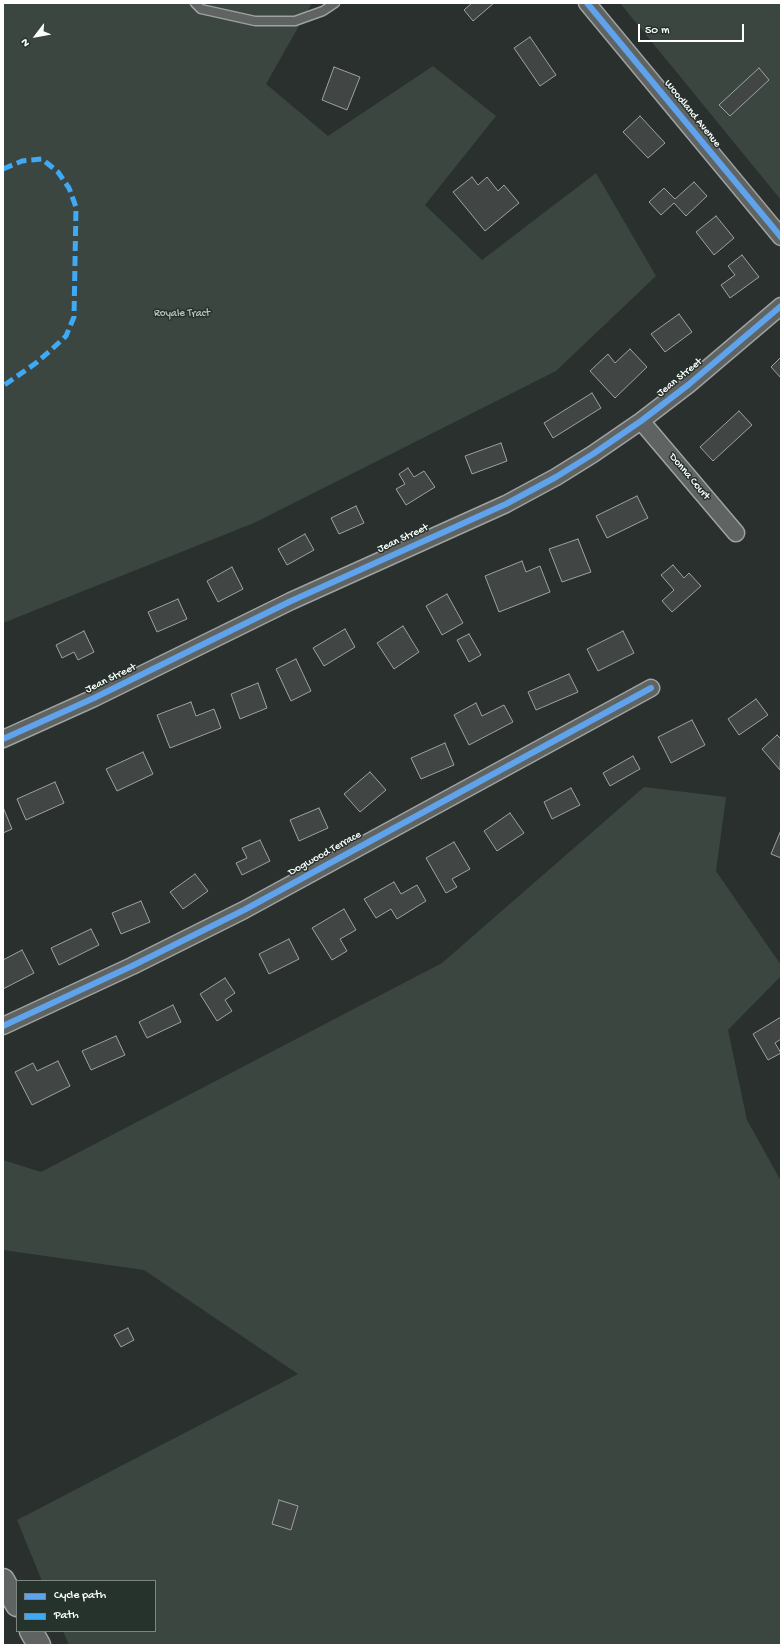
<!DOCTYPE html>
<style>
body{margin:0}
#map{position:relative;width:784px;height:1648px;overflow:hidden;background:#29302d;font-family:"Gochi Hand",sans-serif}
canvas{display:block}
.frame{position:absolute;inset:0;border:4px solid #fff;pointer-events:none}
.legend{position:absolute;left:16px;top:1580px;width:140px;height:52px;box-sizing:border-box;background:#26332d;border:1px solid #7d8581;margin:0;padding:5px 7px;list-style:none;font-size:12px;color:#fff}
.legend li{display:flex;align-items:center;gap:8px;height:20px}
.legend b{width:20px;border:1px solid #7d8581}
.north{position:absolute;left:16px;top:16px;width:40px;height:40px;-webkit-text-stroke:3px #26332d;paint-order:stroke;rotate:238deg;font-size:11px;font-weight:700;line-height:16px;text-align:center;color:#fff}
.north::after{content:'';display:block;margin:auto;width:14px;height:18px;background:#fff;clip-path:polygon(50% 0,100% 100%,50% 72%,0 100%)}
.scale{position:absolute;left:638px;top:24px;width:106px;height:18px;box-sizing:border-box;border:2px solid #fff;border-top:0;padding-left:5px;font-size:12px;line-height:14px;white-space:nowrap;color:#fff;-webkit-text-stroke:3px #26332d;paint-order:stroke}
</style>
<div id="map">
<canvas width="784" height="1648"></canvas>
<div class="frame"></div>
<ul class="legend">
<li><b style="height:5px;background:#60a3ed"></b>Cycle path</li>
<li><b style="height:5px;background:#3fa9f5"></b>Path</li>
</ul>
<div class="north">N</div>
<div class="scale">50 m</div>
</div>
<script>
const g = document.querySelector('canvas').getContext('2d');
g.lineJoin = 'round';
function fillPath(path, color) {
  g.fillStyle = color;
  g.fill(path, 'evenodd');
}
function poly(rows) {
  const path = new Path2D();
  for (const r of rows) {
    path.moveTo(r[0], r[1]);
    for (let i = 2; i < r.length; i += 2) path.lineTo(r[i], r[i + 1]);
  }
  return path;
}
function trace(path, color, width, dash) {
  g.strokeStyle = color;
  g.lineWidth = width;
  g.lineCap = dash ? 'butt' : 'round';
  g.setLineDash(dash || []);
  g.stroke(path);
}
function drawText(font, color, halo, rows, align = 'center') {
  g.font = font + ' "Gochi Hand",sans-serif';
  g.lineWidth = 3;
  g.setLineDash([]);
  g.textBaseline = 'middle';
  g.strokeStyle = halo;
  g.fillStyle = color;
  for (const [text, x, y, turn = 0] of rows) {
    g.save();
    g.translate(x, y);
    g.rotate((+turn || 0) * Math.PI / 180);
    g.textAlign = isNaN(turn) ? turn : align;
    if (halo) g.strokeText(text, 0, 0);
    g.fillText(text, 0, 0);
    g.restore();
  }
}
const green = poly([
 [3,3,312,3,266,84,328,136,433,66,496,116,425,205,482,260,596,173,656,276,556,371,254,523,3,623],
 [620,3,781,3,781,200],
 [644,787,726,797,716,871,781,965,781,976,728,1030,747,1120,781,1181,781,1645,69,1645,63,1631,155,1631,155,1581,42,1581,17,1520,298,1374,144,1270,3,1250,3,1160,41,1172,442,963]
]);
const building = poly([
 [472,3,494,3,473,21,464,10,472,3],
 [530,37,556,75,540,86,514,48,530,37],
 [334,67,360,77,347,110,322,100,334,67],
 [759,68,769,80,730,116,719,105,759,68],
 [640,116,665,143,648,158,623,132,640,116],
 [472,177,478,185,487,177,498,191,504,185,519,203,485,231,453,192,472,177],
 [694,182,707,196,686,216,674,203,661,215,649,202,664,188,675,199,694,182],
 [716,216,734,238,714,255,696,232,716,216],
 [742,255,759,277,730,298,721,285,735,275,728,266,742,255],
 [679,314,692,332,665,352,651,334,679,314],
 [630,349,647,367,615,398,590,371,608,354,615,363,630,349],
 [781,357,781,378,771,367,781,357],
 [592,393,601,408,553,438,544,423,592,393],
 [739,411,752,425,713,461,700,447,739,411],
 [501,443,507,461,472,474,465,456,501,443],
 [408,468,414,477,424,471,435,487,406,505,396,489,405,484,399,474,408,468],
 [637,496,648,518,607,538,596,516,637,496],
 [356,506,364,523,339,534,331,518,356,506],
 [305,534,314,550,287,565,278,549,305,534],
 [578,539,591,572,562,582,549,549,578,539],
 [522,561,526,572,540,566,550,592,499,612,485,576,522,561],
 [673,565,684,578,689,573,701,586,672,612,662,601,674,590,661,575,673,565],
 [232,567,243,589,218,602,207,581,232,567],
 [447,594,463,623,442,635,426,606,447,594],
 [178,599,187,619,157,632,148,612,178,599],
 [403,626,419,652,394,669,377,643,403,626],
 [345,629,355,647,324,666,313,648,345,629],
 [84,631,94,652,78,660,74,652,62,658,56,645,84,631],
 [623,631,634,653,598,671,587,649,623,631],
 [469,634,481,655,469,662,457,640,469,634],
 [296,659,311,691,291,701,276,669,296,659],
 [569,674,578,692,536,710,528,692,569,674],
 [258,683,267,708,240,719,231,694,258,683],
 [756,699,768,715,739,735,728,719,756,699],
 [191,702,196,716,214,709,221,728,170,748,157,715,191,702],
 [476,703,482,716,504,705,513,722,469,745,454,715,476,703],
 [692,720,705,745,671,763,658,737,692,720],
 [777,735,781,739,780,770,762,749,777,735],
 [445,743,454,765,421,779,411,758,445,743],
 [143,752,153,774,117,791,106,769,143,752],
 [633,756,640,769,610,786,603,773,633,756],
 [370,772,386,790,360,812,344,794,370,772],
 [55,782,64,803,26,820,17,799,55,782],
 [571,788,580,805,552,819,544,802,571,788],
 [3,807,12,829,3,833,3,807],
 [319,808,328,828,299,841,290,820,319,808],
 [510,813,524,833,497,851,484,831,510,813],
 [781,830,781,858,771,854,781,830],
 [260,840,270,861,242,875,236,863,247,858,242,848,260,840],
 [454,842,470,869,452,879,457,887,446,893,426,858,454,842],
 [195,874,208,891,183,909,170,892,195,874],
 [394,882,401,894,417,885,426,901,397,919,391,909,376,918,364,899,394,882],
 [141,901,150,922,121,934,112,913,141,901],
 [344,909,356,930,340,939,347,951,332,960,312,928,344,909],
 [91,929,99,945,59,965,51,948,91,929],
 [289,939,299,959,269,974,259,954,289,939],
 [22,950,34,973,3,989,3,960,22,950],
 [225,978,235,993,225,1000,232,1011,217,1021,200,994,225,978],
 [173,1005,181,1022,147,1038,139,1022,173,1005],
 [781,1017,781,1039,775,1043,781,1053,768,1060,753,1034,781,1017],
 [116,1036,125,1055,91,1070,82,1051,116,1036],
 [58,1061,70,1086,32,1105,15,1072,33,1063,37,1071,58,1061],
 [128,1328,134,1340,121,1347,114,1335,128,1328],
 [279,1500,298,1506,291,1530,272,1524,279,1500]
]);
const service = poly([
 [195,3,201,9,255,21,295,21,323,11,335,3]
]);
const minor = poly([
 [587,3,781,237],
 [641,421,736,533],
 [3,739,94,698,291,601,506,504,556,477,593,454,641,421,688,385,781,306],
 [3,1026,132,966,244,910,651,688]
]);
const secondary = poly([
 [3,1580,17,1605],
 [31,1631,39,1645]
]);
const quiet = poly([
 [3,169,22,161,42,159,58,172,69,188,76,207,74,317,66,336,51,350,36,363,3,386]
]);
const cycleway = poly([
 [587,3,781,237],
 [3,739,94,698,291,601,506,504,556,477,593,454,641,421,688,385,781,306],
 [3,1026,132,966,244,910,651,688]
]);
const streetNames = [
 ["Woodland Avenue",692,114,51],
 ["Jean Street",680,378,-39],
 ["Donna Court",689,477,50],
 ["Jean Street",403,539,-25],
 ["Jean Street",111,679,-26],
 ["Dogwood Terrace",325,854,-29]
];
const parkNames = [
 ["Royale Tract",182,314]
];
fillPath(green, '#3b4641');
fillPath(building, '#414644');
trace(building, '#9fa2a0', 1);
trace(service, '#9fa2a0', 11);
trace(minor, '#9fa2a0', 19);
trace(secondary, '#9fa2a0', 25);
trace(service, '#5f6362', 8);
trace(minor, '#5f6362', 16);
trace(secondary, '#5f6362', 22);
trace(quiet, '#3fa9f5', 5, [10, 5]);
trace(cycleway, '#60a3ed', 6);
drawText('11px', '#fff', '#26332d', streetNames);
drawText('11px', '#bbbfbe', '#26332d', parkNames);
</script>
